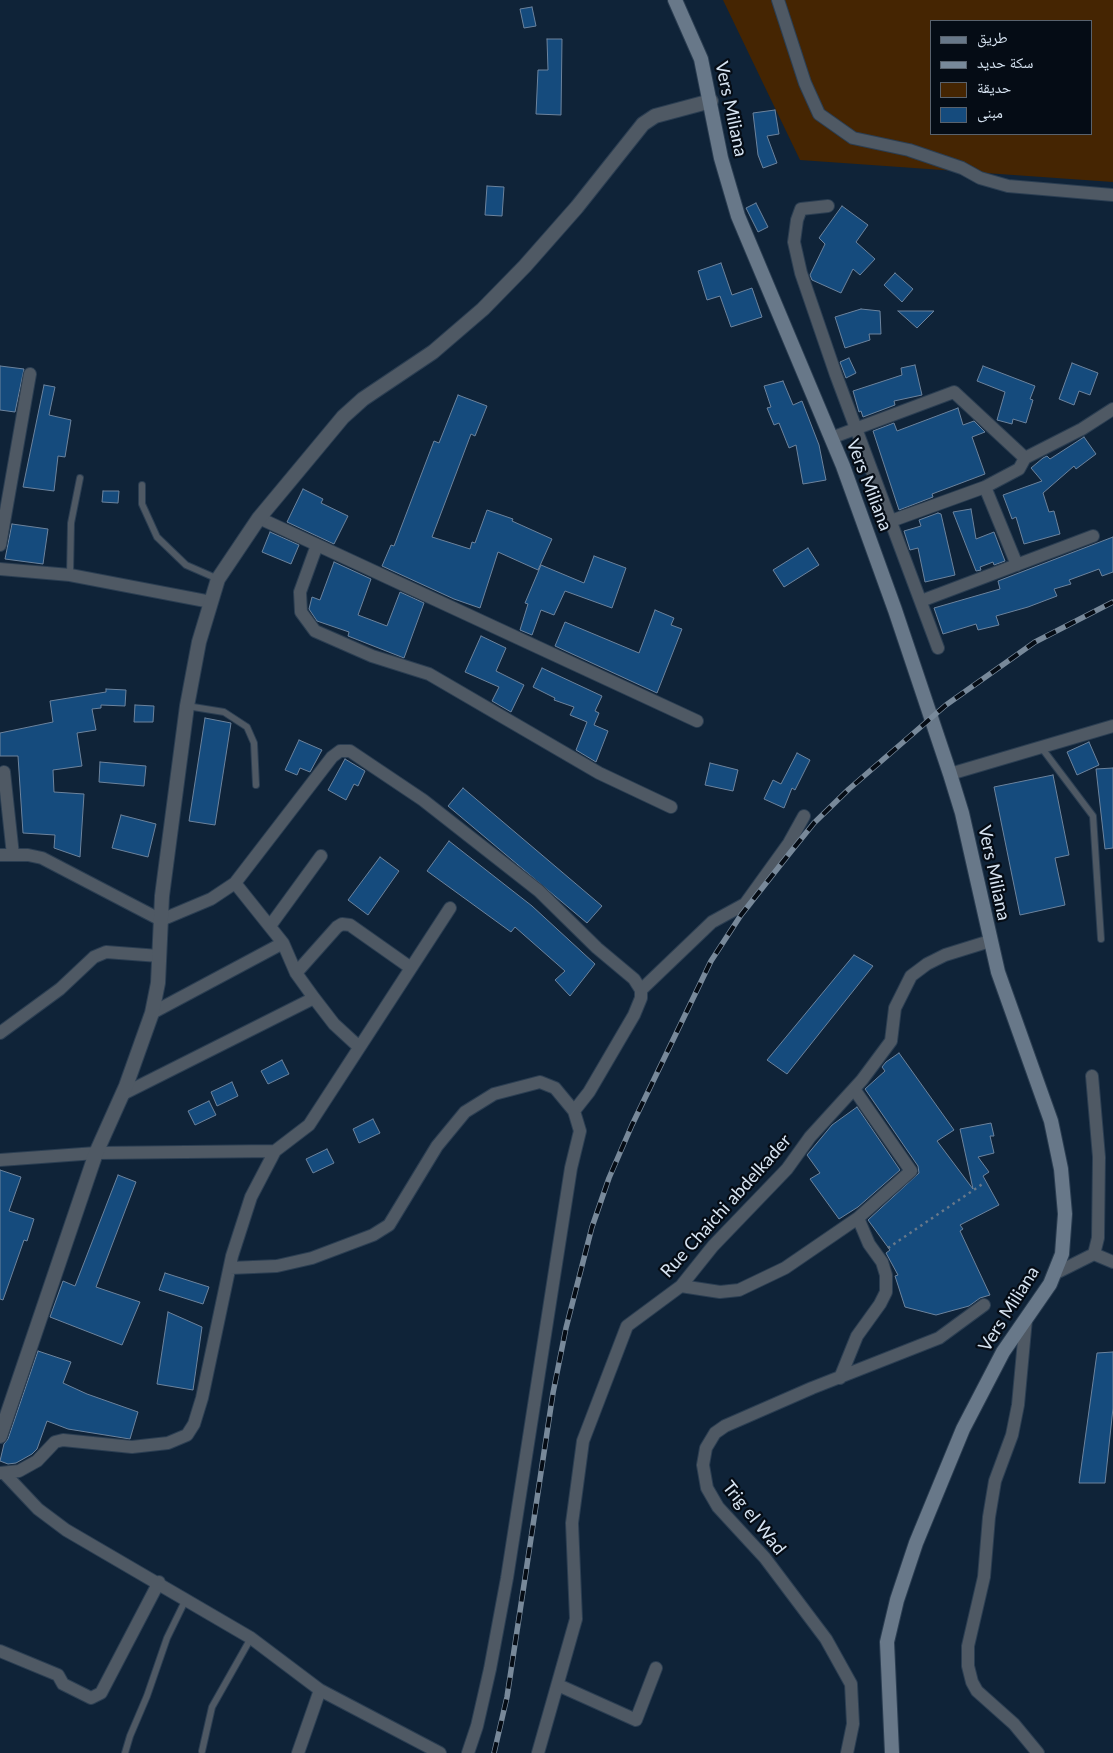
<!DOCTYPE html>
<meta charset="utf-8">
<style>
body{margin:0}
#map{position:relative;width:1113px;height:1753px;overflow:hidden;background:#0f2338;font-family:Lato,"Noto Naskh Arabic",sans-serif}
canvas{display:block}
.legend{position:absolute;left:930px;top:20px;width:162px;height:115px;box-sizing:border-box;background:#050c15;border:1px solid #59626d;margin:0;padding:6px 9px;list-style:none;font-size:15px;color:#d7e4f2}
.legend li{display:flex;align-items:center;gap:10px;height:25px}
.legend b{width:25px;border:1px solid #59626d}
</style>
<div id="map">
<canvas width="1113" height="1753"></canvas>
<ul class="legend">
<li><b style="height:6px;background:#687889"></b>طريق</li>
<li><b style="height:6px;background:#78899a"></b>سكة حديد</li>
<li><b style="height:14px;background:#452502"></b>حديقة</li>
<li><b style="height:14px;background:#154b7d"></b>مبنى</li>
</ul>
</div>
<script>
const g = document.querySelector('canvas').getContext('2d');
g.lineJoin = 'round';
function fillPath(path, color) {
  g.fillStyle = color;
  g.fill(path, 'evenodd');
}
function poly(rows) {
  const path = new Path2D();
  for (const r of rows) {
    path.moveTo(r[0], r[1]);
    for (let i = 2; i < r.length; i += 2) path.lineTo(r[i], r[i + 1]);
  }
  return path;
}
function trace(path, color, width, dash) {
  g.strokeStyle = color;
  g.lineWidth = width;
  g.lineCap = dash ? 'butt' : 'round';
  g.setLineDash(dash || []);
  g.stroke(path);
}
function drawText(font, color, halo, rows, align = 'center') {
  g.font = font + ' Lato,sans-serif';
  g.lineWidth = 4.5;
  g.setLineDash([]);
  g.textBaseline = 'middle';
  g.strokeStyle = halo;
  g.fillStyle = color;
  for (const [text, x, y, turn = 0] of rows) {
    g.save();
    g.translate(x, y);
    g.rotate((+turn || 0) * Math.PI / 180);
    g.textAlign = isNaN(turn) ? turn : align;
    if (halo) g.strokeText(text, 0, 0);
    g.fillText(text, 0, 0);
    g.restore();
  }
}
const green = poly([
 [723,0,1113,0,1113,182,800,160],
 [932,21,1092,21,1092,134,932,134]
]);
const building = poly([
 [532,7,536,26,524,28,520,9,532,7],
 [547,39,562,39,561,115,536,114,538,70,548,70,547,39],
 [775,110,779,134,767,136,777,163,763,168,758,155,753,113,775,110],
 [487,186,504,187,502,216,485,215,487,186],
 [756,203,768,227,758,232,746,208,756,203],
 [842,206,868,225,856,242,875,259,860,275,853,269,841,293,812,280,810,275,825,244,819,238,842,206],
 [721,263,732,295,752,288,762,317,731,327,720,296,707,300,698,271,721,263],
 [895,273,913,289,902,302,884,285,895,273],
 [861,309,880,311,881,334,869,334,870,340,845,348,835,317,861,309],
 [898,311,934,311,917,328,898,311],
 [849,358,856,373,846,378,840,362,849,358],
 [1072,363,1098,373,1090,395,1079,391,1074,405,1059,399,1072,363],
 [915,365,922,395,894,401,895,405,863,417,861,411,859,412,853,391,902,375,901,368,915,365],
 [0,366,24,369,15,412,0,410,0,366],
 [983,366,1035,386,1030,399,1033,400,1026,423,1013,419,1012,424,997,420,1005,392,977,381,983,366],
 [783,381,793,405,802,401,819,445,826,480,803,484,796,445,789,448,779,423,774,425,767,408,771,407,764,386,783,381],
 [44,385,55,387,49,415,71,420,65,457,58,456,54,491,23,487,44,385],
 [458,395,487,406,475,436,471,434,432,537,470,549,472,542,475,543,487,510,513,519,512,521,552,539,538,570,498,552,480,608,454,599,382,566,391,545,394,546,434,441,439,443,458,395],
 [958,408,963,425,974,421,985,432,972,437,985,474,932,494,933,497,899,510,873,431,894,423,897,431,958,408],
 [1084,437,1096,454,1076,469,1074,466,1043,493,1049,512,1054,511,1060,534,1024,544,1016,517,1012,519,1003,495,1042,481,1031,468,1043,458,1047,456,1050,459,1084,437],
 [303,489,323,499,321,503,348,516,334,544,287,522,303,489],
 [103,491,119,491,118,503,102,502,103,491],
 [971,509,976,539,994,532,1005,561,994,565,993,562,980,567,981,570,976,571,953,512,971,509],
 [938,513,941,514,955,575,925,582,918,548,910,550,904,531,921,526,919,520,938,513],
 [12,524,48,529,43,564,5,559,12,524],
 [270,532,299,545,291,564,262,552,270,532],
 [1113,537,1113,572,1102,576,1099,569,1069,580,1071,584,1054,589,1057,596,1028,607,996,616,999,625,978,630,976,624,943,634,934,608,1000,589,998,581,1113,537],
 [808,548,819,565,784,587,773,570,808,548],
 [594,556,626,568,612,608,565,591,554,615,541,610,532,635,520,630,528,604,525,603,541,565,584,583,594,556],
 [334,562,371,579,358,615,387,626,400,592,424,603,404,658,348,636,349,632,317,621,309,609,312,597,320,600,334,562],
 [655,610,674,618,671,625,682,629,657,693,555,646,565,622,639,653,655,610],
 [481,636,506,648,496,671,524,685,511,712,492,701,499,687,465,672,481,636],
 [542,668,602,696,595,711,599,713,594,725,608,731,596,762,576,750,587,722,570,715,574,707,554,700,555,698,533,687,542,668],
 [106,689,126,690,125,706,101,705,101,708,92,709,96,730,77,733,82,766,53,770,54,792,84,794,80,857,54,848,55,835,23,833,18,756,0,756,0,733,53,722,50,701,106,692,106,689],
 [135,705,154,706,153,722,134,722,135,705],
 [205,718,231,723,215,825,189,821,205,718],
 [299,740,322,750,310,772,300,768,297,775,285,770,299,740],
 [1089,742,1099,765,1077,775,1067,752,1089,742],
 [797,753,810,760,795,790,792,788,784,808,764,799,773,780,781,784,797,753],
 [345,759,365,771,358,786,354,784,346,800,328,790,345,759],
 [100,762,146,766,144,786,99,782,100,762],
 [710,763,738,770,733,791,705,785,710,763],
 [1113,768,1113,848,1105,849,1096,769,1113,768],
 [1053,775,1069,855,1055,858,1065,905,1020,915,994,787,1053,775],
 [463,788,602,906,587,923,448,806,463,788],
 [121,815,156,824,148,857,112,848,121,815],
 [449,841,532,906,595,964,570,996,555,980,565,971,515,927,511,932,427,871,449,841],
 [380,857,399,871,368,915,348,900,380,857],
 [854,955,873,966,787,1074,767,1060,854,955],
 [899,1053,954,1130,937,1141,973,1189,960,1129,991,1123,994,1136,990,1136,994,1153,978,1157,989,1172,983,1176,999,1205,960,1225,963,1229,960,1231,990,1295,980,1298,969,1306,936,1315,905,1307,895,1276,898,1275,886,1253,890,1250,868,1220,919,1173,918,1166,865,1089,885,1071,882,1067,886,1062,899,1053],
 [282,1060,289,1074,268,1084,261,1071,282,1060],
 [232,1082,238,1096,217,1106,211,1092,232,1082],
 [209,1101,216,1115,195,1125,188,1111,209,1101],
 [857,1107,900,1170,858,1207,839,1219,810,1179,820,1173,807,1155,832,1125,857,1107],
 [373,1119,380,1133,359,1143,353,1129,373,1119],
 [327,1149,334,1163,313,1173,306,1159,327,1149],
 [0,1170,21,1177,9,1211,34,1219,27,1241,24,1240,3,1300,0,1299,0,1170],
 [118,1175,136,1182,96,1287,140,1302,122,1345,50,1317,63,1281,75,1286,118,1175],
 [165,1273,209,1287,203,1304,159,1290,165,1273],
 [168,1312,202,1327,193,1390,157,1384,168,1312],
 [38,1351,71,1362,63,1383,87,1394,138,1412,130,1439,68,1429,47,1421,37,1449,32,1454,16,1463,8,1464,0,1461,4,1444,8,1439,38,1351],
 [1113,1352,1113,1408,1105,1483,1079,1483,1097,1353,1113,1352]
]);
const path = poly([
 [888,1248,984,1183]
]);
const service = poly([
 [142,485,142,504,157,537,186,565,218,579],
 [70,575,71,523,80,478],
 [187,706,224,712,247,727,254,743,256,785],
 [1041,747,1093,816,1101,939],
 [202,1751,212,1707,251,1638],
 [125,1753,130,1736,147,1696,167,1638,186,1599]
]);
const minor = poly([
 [778,0,805,83,819,114,853,138,909,150,962,168,980,178,1008,186,1113,195],
 [828,206,801,209,797,220,794,242,801,273,836,375,938,648],
 [831,438,954,392,1025,458,1019,469,985,487,891,521],
 [1025,458,1082,429,1113,409],
 [985,487,1017,565],
 [259,518,697,721],
 [0,545,30,374],
 [317,545,300,592,301,612,315,631,372,656,429,674,599,773,671,807],
 [0,569,70,575,211,602],
 [921,601,1093,536],
 [4,772,13,855],
 [950,774,1113,726],
 [0,855,28,855,42,858,161,920,211,899,235,883,332,757,340,751,350,751,423,800,539,891,597,948,634,979,641,990,641,998,634,1015,589,1092,574,1111,580,1131,571,1168,507,1578,490,1669,477,1726,468,1753],
 [235,883,283,943,296,973,314,998,334,1024,359,1047],
 [270,926,321,856],
 [296,973,337,927,342,924,350,925,411,968],
 [641,990,712,922,745,904,789,843,804,816],
 [152,1013,283,943],
 [0,1033,60,989,94,957,106,952,159,956],
 [123,1094,314,998],
 [0,1160,96,1153,275,1151],
 [1094,1254,1113,1262],
 [230,1268,277,1266,312,1258,373,1235,389,1225,437,1146,465,1112,494,1094,540,1082,555,1088,574,1111],
 [1054,1274,1094,1254,1098,1238,1099,1157,1092,1076],
 [681,1286,720,1292,739,1290,785,1268,858,1218,911,1171,854,1089],
 [1026,1319,1018,1405,1012,1435,995,1481,989,1517,984,1577,968,1646,968,1666,972,1682,977,1691,1014,1724,1038,1753],
 [840,1378,857,1336,880,1304,886,1292,886,1275,882,1262,869,1244,858,1218],
 [0,1473,19,1471,37,1461,55,1442,63,1440,132,1447,168,1443,187,1435,194,1424,202,1398,232,1256,251,1197,275,1151,309,1125,450,908],
 [5,1474,38,1509,66,1530,251,1638,320,1690,440,1753],
 [0,1651,58,1675,63,1684,91,1698,101,1693,159,1582],
 [558,1685,636,1720,656,1668],
 [298,1753,320,1690],
 [538,1753,576,1619,572,1523,583,1441,627,1326,681,1286,713,1246,787,1169,810,1137,862,1080,891,1041,895,1008,911,976,927,964,945,955,990,941],
 [847,1753,853,1724,851,1684,826,1639,765,1558,718,1507,707,1488,703,1465,706,1448,715,1433,725,1426,812,1388,939,1338,984,1305]
]);
const tertiary = poly([
 [0,1436,96,1153,126,1086,152,1013,158,983,162,896,187,706,199,642,218,579,259,518,343,417,363,399,433,352,483,309,525,266,577,207,643,124,655,116,711,101]
]);
const secondary = poly([
 [675,0,701,59,721,158,738,216,843,466,895,610,950,774,962,813,998,972,1051,1121,1061,1169,1065,1214,1062,1254,1050,1284,1003,1352,963,1429,916,1543,897,1600,887,1642,892,1753]
]);
const rail = poly([
 [494,1753,507,1697,553,1393,566,1328,592,1227,609,1178,632,1125,711,961,741,915,789,854,814,823,849,789,946,705,1035,642,1113,602]
]);
const streetNames = [
 ["Vers Miliana",731,109,78],
 ["Vers Miliana",869,485,69],
 ["Vers Miliana",994,873,78],
 ["Rue Chaichi abdelkader",726,1206,-48],
 ["Vers Miliana",1009,1309,-58],
 ["Trig el Wad",754,1518,51]
];
fillPath(green, '#452502');
fillPath(building, '#154b7d');
trace(building, '#6c839d', 1);
trace(service, '#2b3e52', 8);
trace(minor, '#2b3e52', 14);
trace(tertiary, '#2b3e52', 16);
trace(secondary, '#2b3e52', 16);
trace(path, '#67788a', 2.5, [2.5, 4]);
trace(service, '#4f5964', 6);
trace(minor, '#4f5964', 12);
trace(tertiary, '#4f5964', 14);
trace(secondary, '#687889', 14);
trace(rail, '#78899a', 5.5);
trace(rail, '#050c15', 4, [11]);
drawText('18px', '#d7e4f2', '#050c15', streetNames);
</script>
